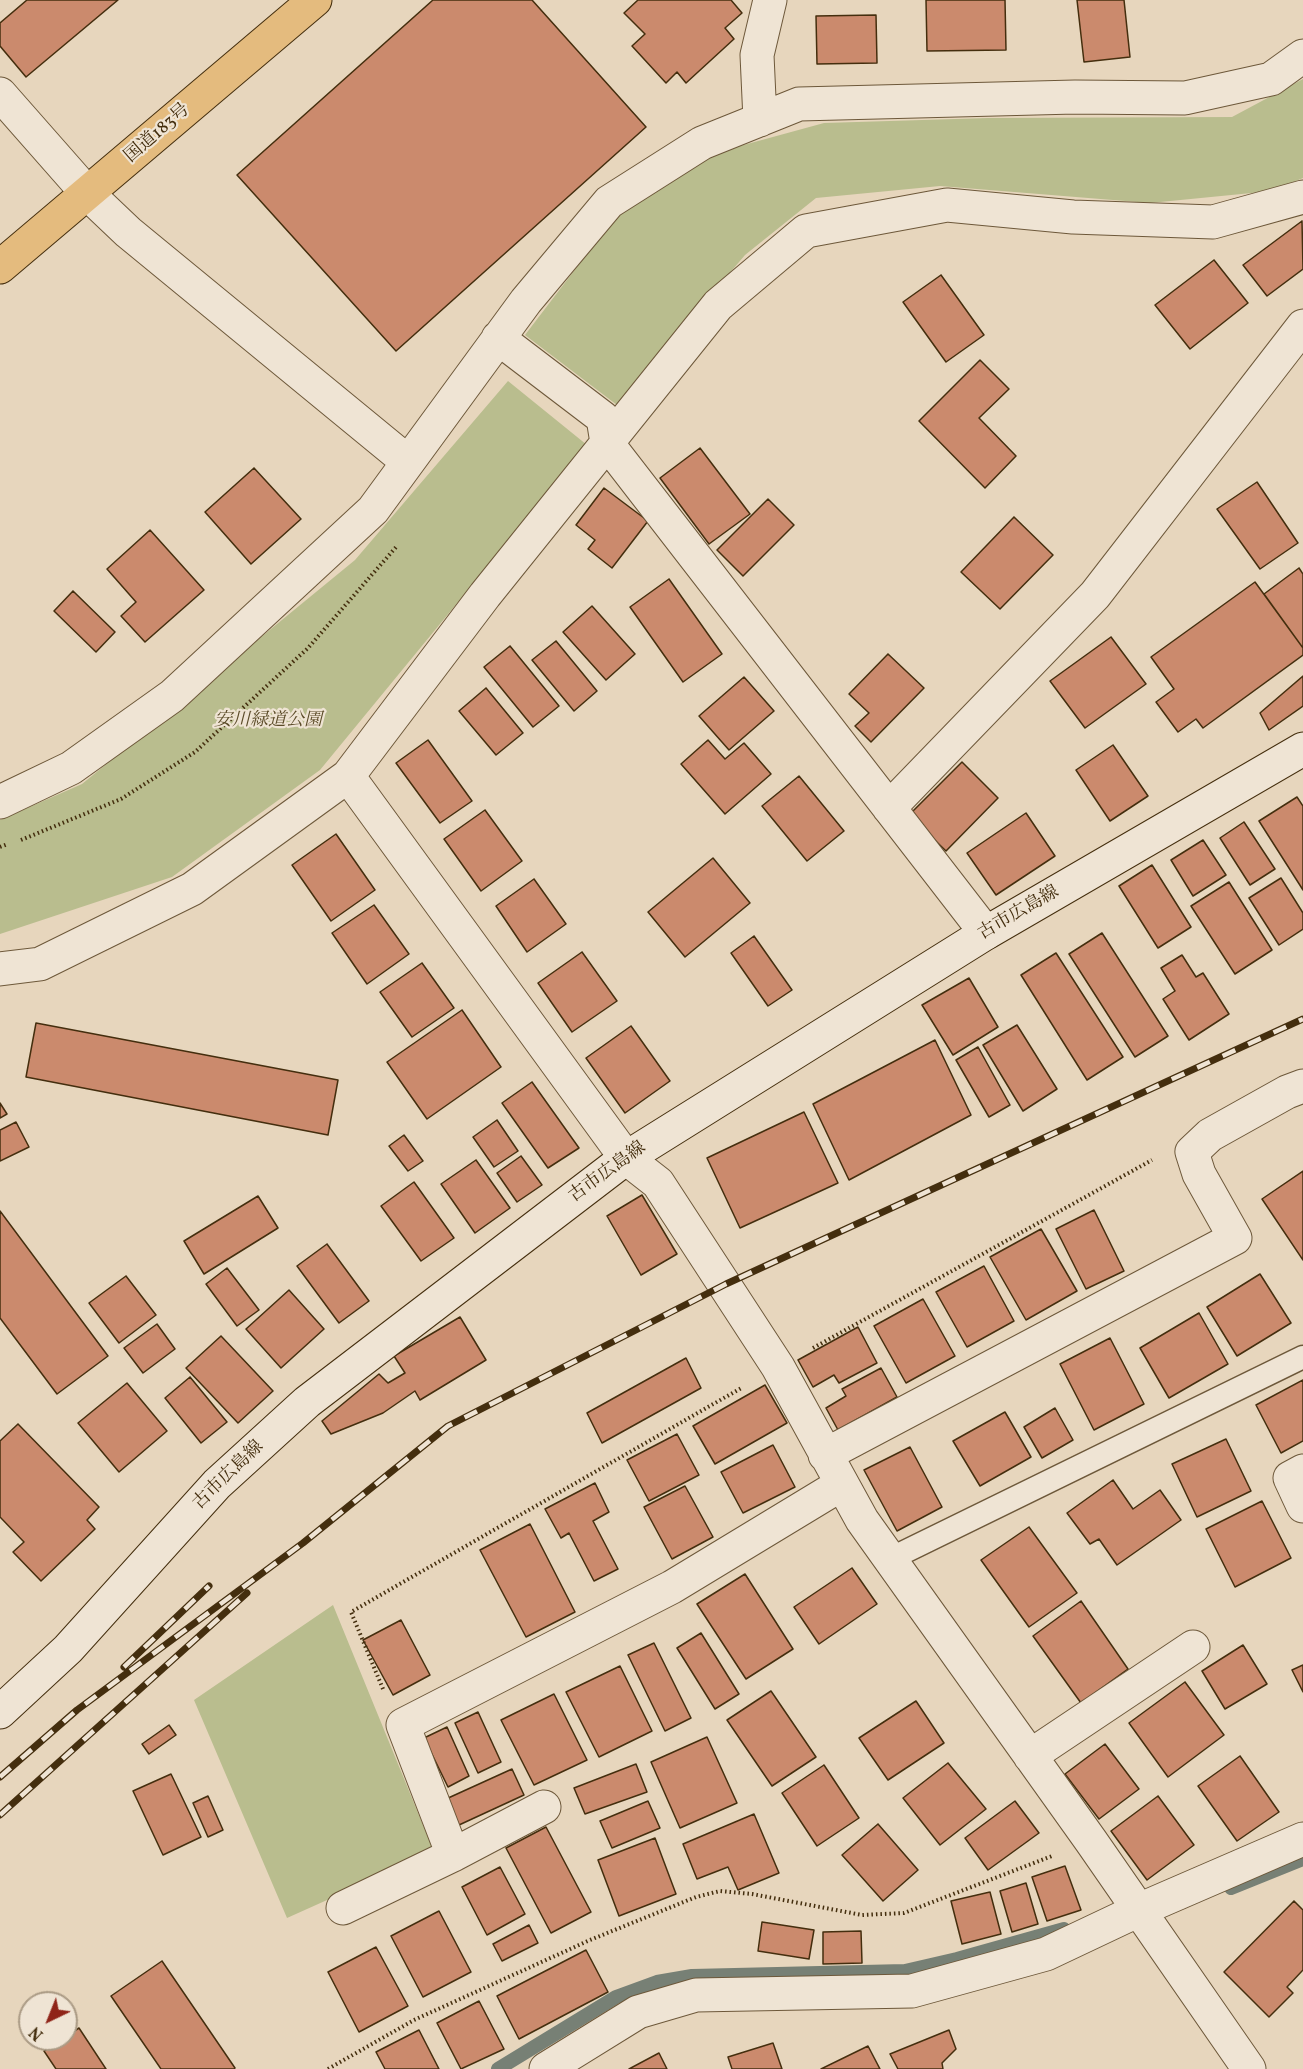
<!DOCTYPE html>
<meta charset="utf-8">
<style>
body{margin:0}
#map{position:relative;width:1303px;height:2069px;overflow:hidden;background:#e7d6bd;font-family:Vollkorn,serif}
canvas{display:block}
.north{position:absolute;left:18px;top:1991px;width:60px;height:60px;box-sizing:border-box;background:#efe4d4;border:2px solid #ab9b85;border-radius:50%;rotate:223deg;font-size:16px;font-weight:700;line-height:24px;text-align:center;color:#442e0e}
.north::after{content:'';display:block;margin:auto;width:21px;height:27px;background:#8f2418;clip-path:polygon(50% 0,100% 100%,50% 72%,0 100%)}
</style>
<div id="map">
<canvas width="1303" height="2069"></canvas>
<div class="north">N</div>
</div>
<script>
const g = document.querySelector('canvas').getContext('2d');
g.lineJoin = 'round';
function fillPath(path, color) {
  g.fillStyle = color;
  g.fill(path, 'evenodd');
}
function poly(rows) {
  const path = new Path2D();
  for (const r of rows) {
    path.moveTo(r[0], r[1]);
    for (let i = 2; i < r.length; i += 2) path.lineTo(r[i], r[i + 1]);
  }
  return path;
}
function trace(path, color, width, dash) {
  g.strokeStyle = color;
  g.lineWidth = width;
  g.lineCap = dash ? 'butt' : 'round';
  g.setLineDash(dash || []);
  g.stroke(path);
}
function drawText(font, color, halo, rows, align = 'center') {
  g.font = font + ' Vollkorn,"Noto Serif JP",serif';
  g.lineWidth = 4.5;
  g.setLineDash([]);
  g.textBaseline = 'middle';
  g.strokeStyle = halo;
  g.fillStyle = color;
  for (const [text, x, y, turn = 0] of rows) {
    g.save();
    g.translate(x, y);
    g.rotate((+turn || 0) * Math.PI / 180);
    g.textAlign = isNaN(turn) ? turn : align;
    if (halo) g.strokeText(text, 0, 0);
    g.fillText(text, 0, 0);
    g.restore();
  }
}
const green = poly([
 [1303,79,1303,178,1272,191,1150,203,940,186,816,198,745,255,617,405,525,335,622,208,718,152,824,123,988,118,1232,117],
 [508,381,587,445,320,770,172,877,0,934,0,820,82,784,355,560],
 [333,1605,434,1852,287,1918,194,1700]
]);
const stream = poly([
 [1231,1888,1303,1859],
 [498,2069,616,1997,657,1982,692,1976,905,1971,957,1959,1064,1929]
]);
const building = poly([
 [27,0,118,0,26,77,0,46,0,23,27,0],
 [433,0,532,0,646,127,396,351,237,175,433,0],
 [638,0,731,0,742,13,725,28,734,39,686,83,677,72,666,83,632,46,645,34,624,13,638,0],
 [926,0,1005,0,1006,50,927,51,926,0],
 [1077,0,1124,0,1130,57,1084,62,1077,0],
 [876,15,877,63,817,64,816,16,876,15],
 [1302,221,1303,269,1267,296,1243,265,1302,221],
 [1214,260,1248,303,1190,349,1155,305,1214,260],
 [941,275,984,335,946,362,903,302,941,275],
 [980,360,1009,389,979,418,1016,456,985,488,919,421,980,360],
 [700,448,750,514,709,544,660,478,700,448],
 [254,468,301,519,251,564,205,512,254,468],
 [1257,482,1298,543,1260,569,1217,509,1257,482],
 [604,488,648,521,612,568,588,549,595,540,576,525,604,488],
 [768,499,794,525,743,576,717,550,768,499],
 [1014,517,1053,555,1000,609,961,572,1014,517],
 [150,530,204,590,145,642,121,616,136,602,107,569,150,530],
 [1299,568,1303,574,1303,648,1264,594,1299,568],
 [669,579,722,654,683,682,630,607,669,579],
 [1255,582,1303,648,1303,655,1203,728,1196,719,1178,732,1156,702,1174,689,1151,657,1255,582],
 [73,591,115,632,96,652,54,611,73,591],
 [592,606,635,654,606,680,563,632,592,606],
 [1111,637,1146,684,1085,728,1050,681,1111,637],
 [556,641,597,691,574,711,532,660,556,641],
 [510,646,559,706,533,727,484,667,510,646],
 [888,654,924,688,871,742,855,726,869,713,849,694,888,654],
 [1303,676,1303,706,1269,730,1260,713,1303,676],
 [744,677,774,711,729,750,699,716,744,677],
 [486,688,523,733,496,755,459,711,486,688],
 [428,740,472,801,440,823,396,763,428,740],
 [708,740,725,759,744,743,771,774,725,814,681,764,708,740],
 [1113,745,1148,796,1110,821,1076,770,1113,745],
 [962,762,998,798,946,851,909,815,962,762],
 [799,776,844,831,807,861,762,806,799,776],
 [1297,797,1303,806,1303,890,1259,821,1297,797],
 [485,810,522,861,481,891,444,839,485,810],
 [1026,813,1055,856,996,895,967,853,1026,813],
 [1244,822,1275,869,1250,885,1220,838,1244,822],
 [336,834,375,890,331,921,292,865,336,834],
 [1203,840,1226,875,1193,896,1171,860,1203,840],
 [713,858,750,903,685,957,648,912,713,858],
 [1152,865,1191,927,1158,948,1119,886,1152,865],
 [1281,878,1303,913,1303,929,1279,945,1249,898,1281,878],
 [534,879,566,924,527,952,496,906,534,879],
 [1229,882,1272,950,1235,974,1191,906,1229,882],
 [374,905,409,954,367,984,332,933,374,905],
 [1102,933,1168,1036,1135,1057,1069,954,1102,933],
 [754,936,792,990,768,1006,731,953,754,936],
 [582,952,617,1001,572,1032,538,983,582,952],
 [1056,953,1123,1057,1087,1080,1021,975,1056,953],
 [1182,955,1196,977,1203,973,1229,1014,1189,1040,1163,999,1175,991,1161,968,1182,955],
 [422,963,454,1008,412,1037,380,992,422,963],
 [969,978,998,1027,953,1055,922,1005,969,978],
 [462,1010,501,1067,427,1119,387,1062,462,1010],
 [36,1023,338,1080,328,1135,26,1077,36,1023],
 [1017,1025,1057,1089,1023,1111,983,1045,1017,1025],
 [631,1026,670,1081,625,1113,586,1058,631,1026],
 [935,1040,971,1115,849,1180,813,1104,935,1040],
 [978,1047,1010,1105,989,1117,956,1060,978,1047],
 [532,1082,579,1148,548,1168,502,1103,532,1082],
 [0,1103,7,1114,0,1118,0,1103],
 [804,1112,838,1183,740,1228,707,1158,804,1112],
 [497,1120,518,1151,494,1167,473,1137,497,1120],
 [16,1122,29,1147,0,1161,0,1130,16,1122],
 [404,1135,423,1161,408,1171,389,1146,404,1135],
 [521,1156,542,1185,517,1202,497,1173,521,1156],
 [476,1160,510,1208,475,1233,441,1184,476,1160],
 [1303,1171,1303,1260,1262,1199,1303,1171],
 [414,1182,454,1238,421,1261,381,1206,414,1182],
 [642,1195,677,1254,641,1275,607,1216,642,1195],
 [258,1196,278,1228,204,1274,184,1241,258,1196],
 [1094,1210,1124,1271,1086,1289,1056,1229,1094,1210],
 [0,1211,108,1356,57,1394,0,1318,0,1211],
 [1041,1229,1077,1291,1026,1320,990,1257,1041,1229],
 [327,1244,369,1301,339,1323,297,1266,327,1244],
 [984,1266,1014,1321,967,1347,936,1292,984,1266],
 [227,1268,259,1310,237,1326,206,1284,227,1268],
 [1260,1274,1291,1323,1237,1356,1207,1307,1260,1274],
 [126,1276,156,1315,119,1343,89,1303,126,1276],
 [289,1290,324,1329,281,1368,246,1329,289,1290],
 [923,1299,955,1356,906,1383,874,1326,923,1299],
 [1199,1313,1228,1364,1169,1398,1140,1348,1199,1313],
 [460,1317,486,1360,420,1400,415,1391,383,1413,331,1434,322,1421,379,1374,388,1383,405,1373,394,1356,460,1317],
 [157,1324,175,1349,143,1373,124,1348,157,1324],
 [858,1327,877,1363,839,1383,834,1375,813,1387,798,1360,858,1327],
 [221,1336,273,1391,238,1423,186,1368,221,1336],
 [1110,1338,1144,1404,1094,1430,1060,1364,1110,1338],
 [686,1358,701,1388,602,1443,587,1413,686,1358],
 [881,1368,897,1397,838,1430,826,1408,846,1396,842,1389,881,1368],
 [190,1377,227,1422,201,1443,165,1398,190,1377],
 [1303,1380,1303,1441,1281,1453,1256,1405,1303,1380],
 [127,1383,167,1431,119,1472,78,1423,127,1383],
 [765,1385,787,1423,715,1464,693,1426,765,1385],
 [1055,1408,1073,1440,1042,1458,1024,1427,1055,1408],
 [1005,1412,1031,1457,980,1486,953,1441,1005,1412],
 [18,1424,99,1507,87,1520,95,1529,41,1581,13,1552,24,1542,0,1517,0,1441,18,1424],
 [677,1434,699,1475,649,1501,627,1460,677,1434],
 [1226,1439,1251,1491,1197,1517,1172,1464,1226,1439],
 [773,1445,795,1487,743,1513,721,1472,773,1445],
 [910,1447,942,1507,897,1531,864,1470,910,1447],
 [1113,1480,1133,1509,1160,1490,1181,1520,1117,1565,1099,1539,1090,1544,1067,1513,1113,1480],
 [595,1483,609,1512,593,1521,618,1569,594,1581,569,1533,561,1538,545,1509,595,1483],
 [685,1486,713,1537,672,1559,644,1507,685,1486],
 [1262,1501,1291,1558,1235,1587,1206,1529,1262,1501],
 [530,1524,575,1612,526,1637,480,1550,530,1524],
 [1029,1527,1077,1593,1029,1627,981,1560,1029,1527],
 [852,1568,877,1604,819,1644,794,1607,852,1568],
 [745,1574,793,1649,746,1679,697,1604,745,1574],
 [1081,1601,1128,1669,1081,1703,1033,1636,1081,1601],
 [401,1620,430,1675,393,1695,363,1640,401,1620],
 [701,1633,739,1694,715,1709,677,1648,701,1633],
 [654,1643,691,1718,665,1731,628,1655,654,1643],
 [1243,1645,1267,1684,1225,1709,1202,1671,1243,1645],
 [1303,1665,1303,1692,1292,1670,1303,1665],
 [620,1666,652,1731,599,1757,566,1692,620,1666],
 [1185,1682,1224,1735,1168,1777,1129,1723,1185,1682],
 [771,1691,816,1757,772,1786,727,1720,771,1691],
 [554,1694,587,1760,534,1785,501,1720,554,1694],
 [916,1701,944,1743,888,1780,859,1738,916,1701],
 [478,1712,501,1762,478,1773,455,1723,478,1712],
 [169,1725,176,1735,149,1754,142,1744,169,1725],
 [447,1727,469,1776,448,1787,424,1738,447,1727],
 [707,1737,737,1803,680,1828,651,1762,707,1737],
 [1105,1744,1139,1789,1099,1819,1065,1774,1105,1744],
 [1240,1756,1279,1812,1237,1841,1198,1786,1240,1756],
 [948,1763,986,1809,940,1845,903,1798,948,1763],
 [636,1764,647,1792,585,1814,574,1788,636,1764],
 [824,1765,859,1818,817,1846,782,1793,824,1765],
 [512,1769,524,1795,459,1825,446,1799,512,1769],
 [171,1774,201,1837,163,1855,133,1791,171,1774],
 [208,1796,223,1830,208,1837,193,1803,208,1796],
 [1158,1796,1194,1845,1147,1880,1111,1831,1158,1796],
 [648,1801,660,1828,612,1848,600,1821,648,1801],
 [1015,1801,1039,1833,988,1870,965,1838,1015,1801],
 [754,1814,779,1873,738,1890,728,1867,697,1879,683,1844,754,1814],
 [878,1824,918,1870,883,1901,842,1855,878,1824],
 [546,1827,591,1912,551,1933,506,1848,546,1827],
 [655,1838,676,1894,619,1916,598,1860,655,1838],
 [1065,1866,1081,1910,1047,1921,1032,1877,1065,1866],
 [500,1867,525,1914,487,1935,462,1887,500,1867],
 [1026,1883,1038,1924,1012,1932,1000,1891,1026,1883],
 [990,1892,1001,1934,962,1944,951,1901,990,1892],
 [1294,1901,1303,1910,1303,1970,1287,1987,1293,1993,1269,2017,1224,1972,1294,1901],
 [439,1911,471,1972,423,1997,391,1936,439,1911],
 [762,1922,814,1930,809,1959,758,1951,762,1922],
 [529,1925,538,1943,502,1961,493,1944,529,1925],
 [861,1931,862,1963,823,1964,823,1932,861,1931],
 [376,1947,408,2006,359,2032,328,1972,376,1947],
 [586,1950,608,1992,519,2039,497,1996,586,1950],
 [162,1961,235,2068,234,2069,161,2069,111,1996,162,1961],
 [479,2001,504,2049,461,2069,437,2023,479,2001],
 [79,2028,106,2069,56,2069,44,2051,79,2028],
 [419,2030,439,2069,385,2069,376,2052,419,2030],
 [949,2030,956,2049,942,2063,943,2069,898,2069,890,2054,949,2030],
 [773,2043,782,2069,732,2069,728,2057,773,2043],
 [868,2046,880,2069,821,2069,868,2046],
 [659,2053,667,2069,629,2069,659,2053]
]);
const path = poly([
 [21,840,121,799,195,752,308,648,397,546],
 [0,847,8,844],
 [813,1348,1152,1160],
 [383,1689,351,1612,743,1387],
 [328,2069,414,2020,590,1940,696,1897,720,1891,752,1894,862,1915,904,1913,1052,1856]
]);
const service = poly([
 [890,1559,1303,1357]
]);
const minor = poly([
 [0,94,88,194,128,232,408,462],
 [760,120,757,55,770,0],
 [498,338,603,418,607,443,986,933],
 [348,776,626,1158,658,1183,778,1367,862,1520,1091,1841,1249,2069],
 [0,802,71,768,172,696,373,510,526,301,609,202,702,143,799,104,1075,97,1185,98,1271,79,1303,56],
 [889,808,1095,595,1303,326],
 [0,969,40,964,192,889,348,776,485,595,718,305,806,231,947,205,1073,217,1213,222,1303,197],
 [825,1455,1235,1238,1199,1174,1192,1152,1210,1135,1287,1092,1303,1086],
 [1303,1471,1290,1478,1303,1506],
 [1030,1756,1193,1647],
 [453,1855,403,1725,672,1587,842,1484],
 [343,1908,453,1855,544,1807],
 [546,2069,638,2012,696,1995,912,1991,1046,1954,1139,1910,1303,1839]
]);
const secondary = poly([
 [0,1712,68,1649,217,1484,307,1402,626,1158,986,933,1303,749]
]);
const trunk = poly([
 [0,267,315,0]
]);
const rail = poly([
 [124,1667,209,1586],
 [0,1777,77,1710,303,1543,448,1426,726,1284,1303,1019],
 [0,1815,247,1593]
]);
const streetNames = [
 ["国道183号",158,134,-41],
 ["古市広島線",1019,914,-30],
 ["古市広島線",608,1173,-36],
 ["古市広島線",229,1476,-44]
];
const parkNames = [
 ["安川緑道公園",268,722]
];
fillPath(green, '#b9bd8e');
trace(stream, '#778075', 14);
fillPath(building, '#cb8a6d');
trace(building, '#442e0e', 1.5);
trace(service, '#6d583a', 25);
trace(minor, '#6d583a', 35);
trace(secondary, '#442e0e', 35);
trace(trunk, '#442e0e', 35);
trace(path, '#442e0e', 4, [1.5, 3]);
trace(service, '#efe4d4', 22);
trace(minor, '#efe4d4', 33);
trace(secondary, '#efe4d4', 33);
trace(trunk, '#e4bb7e', 33);
trace(rail, '#442e0e', 7);
trace(rail, '#efe4d4', 4.5, [14]);
drawText('18px', '#442e0e', '#efe4d4', streetNames);
drawText('italic 18px', '#5b4b28', '#efe4d4', parkNames);
</script>
